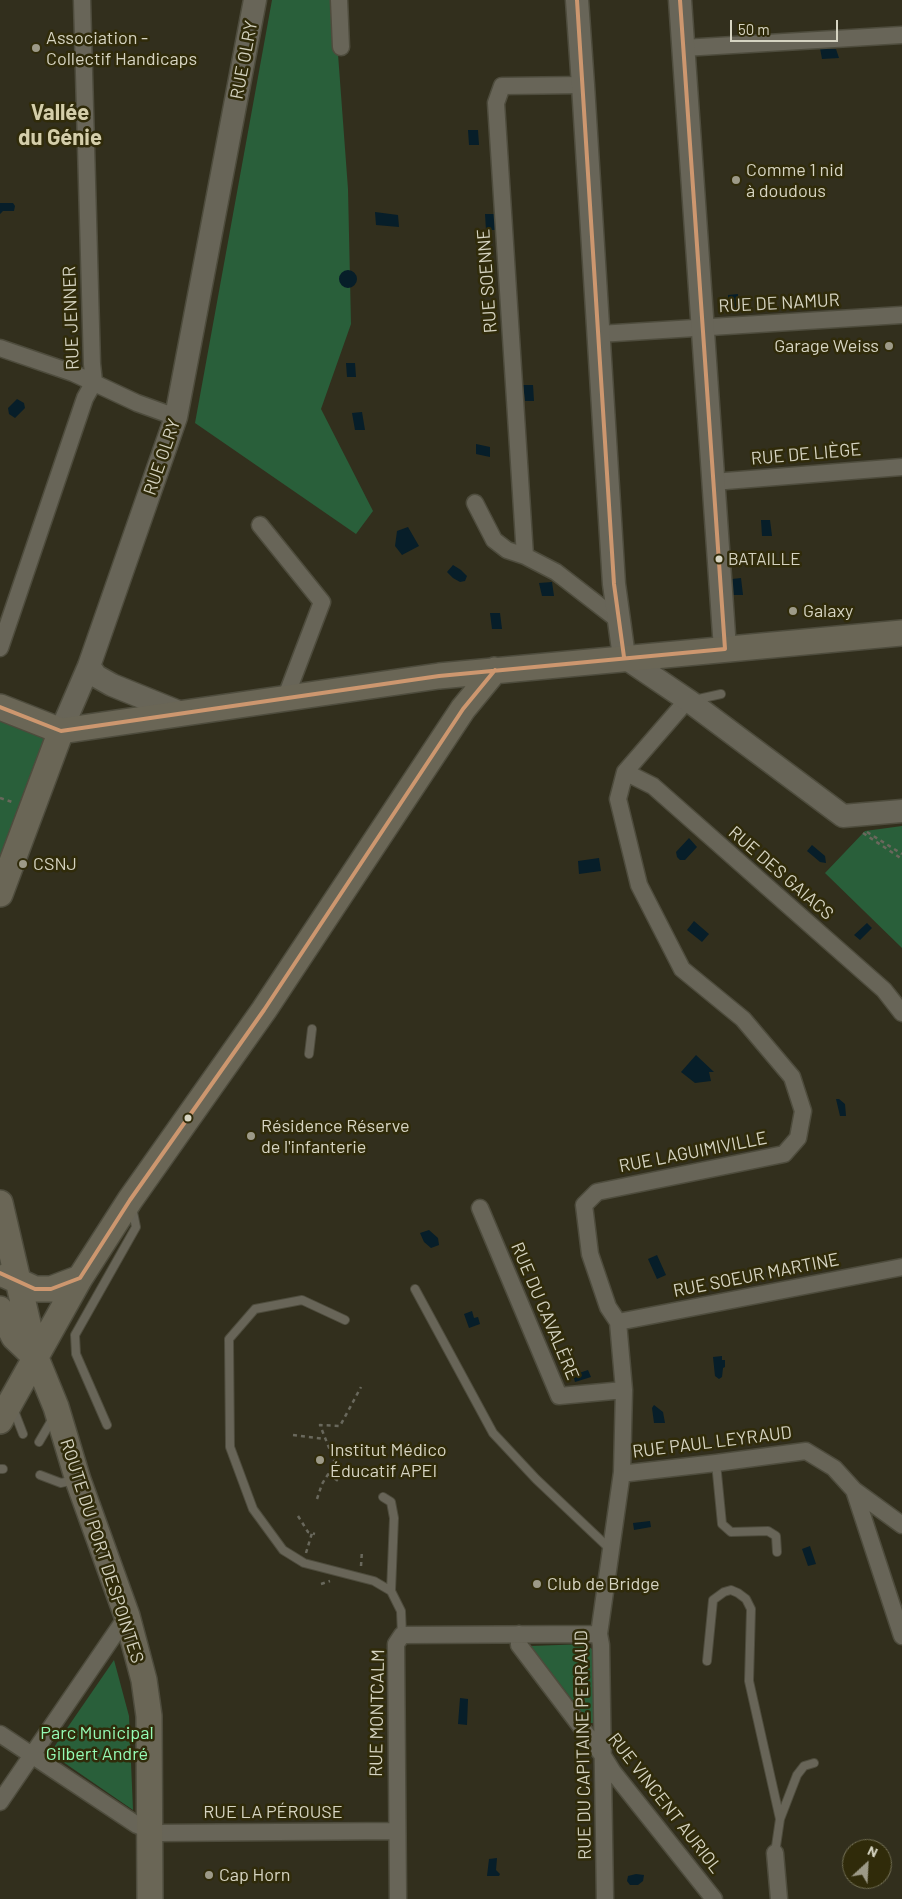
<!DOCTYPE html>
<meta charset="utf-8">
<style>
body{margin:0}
#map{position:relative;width:902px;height:1899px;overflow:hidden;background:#322f1d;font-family:Barlow,sans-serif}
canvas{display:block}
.north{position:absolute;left:842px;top:1839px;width:50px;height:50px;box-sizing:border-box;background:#302b0a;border:1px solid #726f54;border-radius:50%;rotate:25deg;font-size:14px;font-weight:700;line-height:20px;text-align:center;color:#d6d4c2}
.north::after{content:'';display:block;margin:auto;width:18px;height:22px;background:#9d9a88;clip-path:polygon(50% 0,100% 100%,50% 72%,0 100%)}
.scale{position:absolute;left:730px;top:20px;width:108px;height:22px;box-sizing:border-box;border:2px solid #d6d4c2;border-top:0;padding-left:6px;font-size:15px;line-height:18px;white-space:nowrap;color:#d6d4c2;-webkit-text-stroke:4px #302b0a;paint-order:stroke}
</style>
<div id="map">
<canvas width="902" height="1899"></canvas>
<div class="north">N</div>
<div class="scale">50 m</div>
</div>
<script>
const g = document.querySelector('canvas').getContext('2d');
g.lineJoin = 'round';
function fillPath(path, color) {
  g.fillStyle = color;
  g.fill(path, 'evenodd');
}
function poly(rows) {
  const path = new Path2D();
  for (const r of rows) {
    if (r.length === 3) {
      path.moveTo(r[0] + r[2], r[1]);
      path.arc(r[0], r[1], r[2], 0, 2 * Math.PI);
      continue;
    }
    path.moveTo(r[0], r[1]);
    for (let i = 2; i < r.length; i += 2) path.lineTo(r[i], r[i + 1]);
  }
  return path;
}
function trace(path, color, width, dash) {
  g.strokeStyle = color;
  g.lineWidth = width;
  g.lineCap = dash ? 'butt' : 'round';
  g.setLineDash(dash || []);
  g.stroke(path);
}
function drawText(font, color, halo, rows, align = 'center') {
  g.font = font + ' Barlow,sans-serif';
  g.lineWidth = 5;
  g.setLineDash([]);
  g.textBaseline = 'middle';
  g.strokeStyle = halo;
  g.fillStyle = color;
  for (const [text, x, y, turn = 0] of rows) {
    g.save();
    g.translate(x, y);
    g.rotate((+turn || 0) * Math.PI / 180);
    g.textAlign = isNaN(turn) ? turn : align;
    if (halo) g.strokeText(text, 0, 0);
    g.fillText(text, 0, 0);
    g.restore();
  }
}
const green = poly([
 [272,0,334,0,348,189,351,324,321,409,373,511,356,534,195,423],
 [0,721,43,734,46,742,35,762,0,856],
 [902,826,902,948,825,873,865,831],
 [585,1644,592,1649,594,1723,590,1723,531,1646],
 [114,1660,129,1716,133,1810,50,1753]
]);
const water = poly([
 [820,48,836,49,839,58,822,59],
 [468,130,478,130,479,145,469,145],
 [0,203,13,203,15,206,14,211,3,211,0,214],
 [375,212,398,215,399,227,376,225],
 [485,214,494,214,496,230,486,230],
 [348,279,9],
 [738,294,738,312,728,312,728,295],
 [346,363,355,363,356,377,347,377],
 [523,385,533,385,534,401,525,401],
 [17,399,24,403,25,408,15,418,9,414,8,408],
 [362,412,365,430,355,430,352,413],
 [476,444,490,447,490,457,476,454],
 [761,520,770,520,772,536,762,536],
 [408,527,419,546,402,555,395,546,397,531],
 [453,565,461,570,467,576,465,581,460,582,453,578,447,572],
 [741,578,743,595,733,595,732,579],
 [552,582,554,596,542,596,539,583],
 [490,613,500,613,502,629,492,629],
 [689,838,697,847,685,860,680,860,677,857,676,852],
 [812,845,825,856,826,863,820,862,807,851],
 [599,858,601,871,579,874,578,861],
 [694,921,709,934,702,942,687,930],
 [867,923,872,928,860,940,854,935],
 [696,1055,714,1072,709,1072,711,1081,695,1083,681,1072],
 [836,1099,839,1099,845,1104,846,1116,840,1116],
 [429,1230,438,1238,439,1245,431,1248,424,1242,420,1233],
 [657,1255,666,1275,657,1279,648,1259],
 [472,1311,474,1318,478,1317,480,1324,469,1328,464,1314],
 [722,1356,722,1360,725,1360,725,1367,723,1368,722,1377,719,1379,715,1376,713,1357],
 [588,1370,591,1377,575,1382,573,1375],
 [654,1405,663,1412,665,1423,654,1423,652,1408],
 [650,1521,651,1527,634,1530,633,1523],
 [810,1546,816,1564,808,1566,802,1549],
 [460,1698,468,1699,467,1725,458,1724],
 [497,1858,496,1870,500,1874,499,1876,487,1876,489,1859],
 [636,1874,644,1875,643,1881,638,1885,630,1885,627,1881,628,1876]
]);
const path = poly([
 [0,798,15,803],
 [867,832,902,854],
 [863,833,902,859],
 [293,1435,325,1439],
 [328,1474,341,1483],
 [317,1499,322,1484,335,1463,320,1425,340,1426,361,1387],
 [298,1516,308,1532,315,1534],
 [306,1553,312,1533],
 [361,1566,362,1550],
 [321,1584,330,1581]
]);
const lane = poly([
 [694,700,721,694],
 [309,1054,312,1029],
 [415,1289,493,1433,536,1479,610,1549],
 [345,1320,302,1300,255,1309,229,1339,230,1447,253,1509,283,1550,304,1563,374,1581,391,1591,401,1611,402,1635],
 [13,1408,23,1434],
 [107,1425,76,1354,75,1335,136,1227,132,1207],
 [39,1442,53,1418],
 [716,1463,722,1524,731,1532,768,1531,776,1536,777,1552],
 [0,1469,3,1469],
 [40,1475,61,1483,74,1480],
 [383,1497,391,1502,394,1518,391,1591],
 [707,1661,713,1600,724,1592,731,1590,738,1593,746,1599,751,1609,749,1681,780,1819],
 [775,1853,780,1819,797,1775,804,1766,814,1763]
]);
const street = poly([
 [339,0,341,47],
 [683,48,902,35],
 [599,334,902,315],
 [0,348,73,373,137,403,176,417],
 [713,482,902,467],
 [475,503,494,540,507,550,525,556,556,572,618,620],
 [260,525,322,602,285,699],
 [525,556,496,103,502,86,583,85],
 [0,648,85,398,94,382,92,364,82,0],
 [625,772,653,786,884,990,902,1013],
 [480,1208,559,1396,624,1390],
 [618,1322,902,1267],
 [622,1472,629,1473,716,1463,806,1451,834,1468,854,1490,902,1525],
 [854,1490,902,1636],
 [519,1634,519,1645,603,1756,613,1772,714,1899],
 [0,1734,137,1825,151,1831,160,1833,396,1831],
 [0,1802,127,1616],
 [775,1853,779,1899],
 [398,1899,396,1644,402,1635,599,1634],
 [605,1899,601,1645,599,1634,622,1472,624,1390,618,1322,608,1307,590,1254,584,1205,597,1192,784,1154,798,1138,803,1111,792,1077,743,1019,682,969,639,885,618,799,625,772,683,705,689,701]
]);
const secondary = poly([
 [577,0,583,85,614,584,624,657,689,701,843,816,902,811],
 [680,0,725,649],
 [89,666,96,676,112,685,181,713],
 [61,731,89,666,176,417,255,0]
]);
const primary = poly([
 [0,707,61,731,439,676,902,633],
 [0,894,61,731],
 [0,1203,36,1358,56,1407,78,1480,127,1616,144,1680,149,1716,150,1899],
 [7,1276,35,1289,51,1289,80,1278],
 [0,1309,14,1337,35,1357],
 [0,1421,80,1278,130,1200,264,1010,463,709,495,670]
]);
const bus1 = poly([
 [577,0,614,584,624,657],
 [0,707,61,731,439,676,725,649,680,0],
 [0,1273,35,1289,51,1289,80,1278,130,1200,264,1010,463,709,495,670]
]);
const markers = [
 [36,48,5,"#9d9a88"],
 [736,180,5,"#9d9a88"],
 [889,346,5,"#9d9a88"],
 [719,559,4.5,"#d6d4c2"],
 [793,611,5,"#9d9a88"],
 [23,864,5,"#9d9a88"],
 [188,1118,4.5,"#d6d4c2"],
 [251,1136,5,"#9d9a88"],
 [320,1460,5,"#9d9a88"],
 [537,1584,5,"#9d9a88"],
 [209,1875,5,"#9d9a88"]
];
const busNames = [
 ["BATAILLE",728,559]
];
const poiNames = [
 ["Association -",46,38],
 ["Collectif Handicaps",46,59],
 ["Comme 1 nid",746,170],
 ["à doudous",746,191],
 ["Garage Weiss",879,346,"right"],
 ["Galaxy",803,611],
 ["CSNJ",33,864],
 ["Résidence Réserve",261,1126],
 ["de l'infanterie",261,1147],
 ["Institut Médico",330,1450],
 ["Éducatif APEI",330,1471],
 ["Club de Bridge",547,1584],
 ["Cap Horn",219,1875]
];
const streetNames = [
 ["RUE OLRY",244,60,-79],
 ["RUE SOENNE",487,281,-94],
 ["RUE DE NAMUR",779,303,-3],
 ["RUE JENNER",71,318,-92],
 ["RUE DE LIÈGE",806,454,-5],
 ["RUE OLRY",162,457,-71],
 ["RUE DES GAIACS",781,873,41],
 ["RUE LAGUIMIVILLE",693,1152,-11],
 ["RUE SOEUR MARTINE",756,1275,-11],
 ["RUE DU CAVALÈRE",545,1311,67],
 ["RUE PAUL LEYRAUD",712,1442,-7],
 ["ROUTE DU PORT DESPOINTES",102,1551,72],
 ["RUE MONTCALM",377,1713,-89],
 ["RUE DU CAPITAINE PERRAUD",583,1745,-91],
 ["RUE VINCENT AURIOL",665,1803,52],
 ["RUE LA PÉROUSE",273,1812]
];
const parkNames = [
 ["Parc Municipal",97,1733],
 ["Gilbert André",97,1754]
];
const districtNames = [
 ["Vallée",60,113],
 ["du Génie",60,138]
];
fillPath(green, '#295f3a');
fillPath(water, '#071e29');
trace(lane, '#4e4c3d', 10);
trace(street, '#4e4c3d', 19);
trace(secondary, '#4e4c3d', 25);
trace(primary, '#4e4c3d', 28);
trace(path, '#69685c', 2.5, [4, 4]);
trace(lane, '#686558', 8);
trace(street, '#686558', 16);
trace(secondary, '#686558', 22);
trace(primary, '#6a6656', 25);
trace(bus1, '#cd976f', 4);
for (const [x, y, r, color] of markers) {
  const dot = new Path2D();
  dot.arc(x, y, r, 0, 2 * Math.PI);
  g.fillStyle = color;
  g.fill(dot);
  trace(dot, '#302b0a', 2);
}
drawText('17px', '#d6d4c2', '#302b0a', busNames, 'left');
drawText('18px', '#d6d4c2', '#302b0a', poiNames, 'left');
drawText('18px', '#d6d4c2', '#302b0a', streetNames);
drawText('18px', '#95fbb5', '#302b0a', parkNames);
drawText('bold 22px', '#d4ceaa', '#302b0a', districtNames);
</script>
